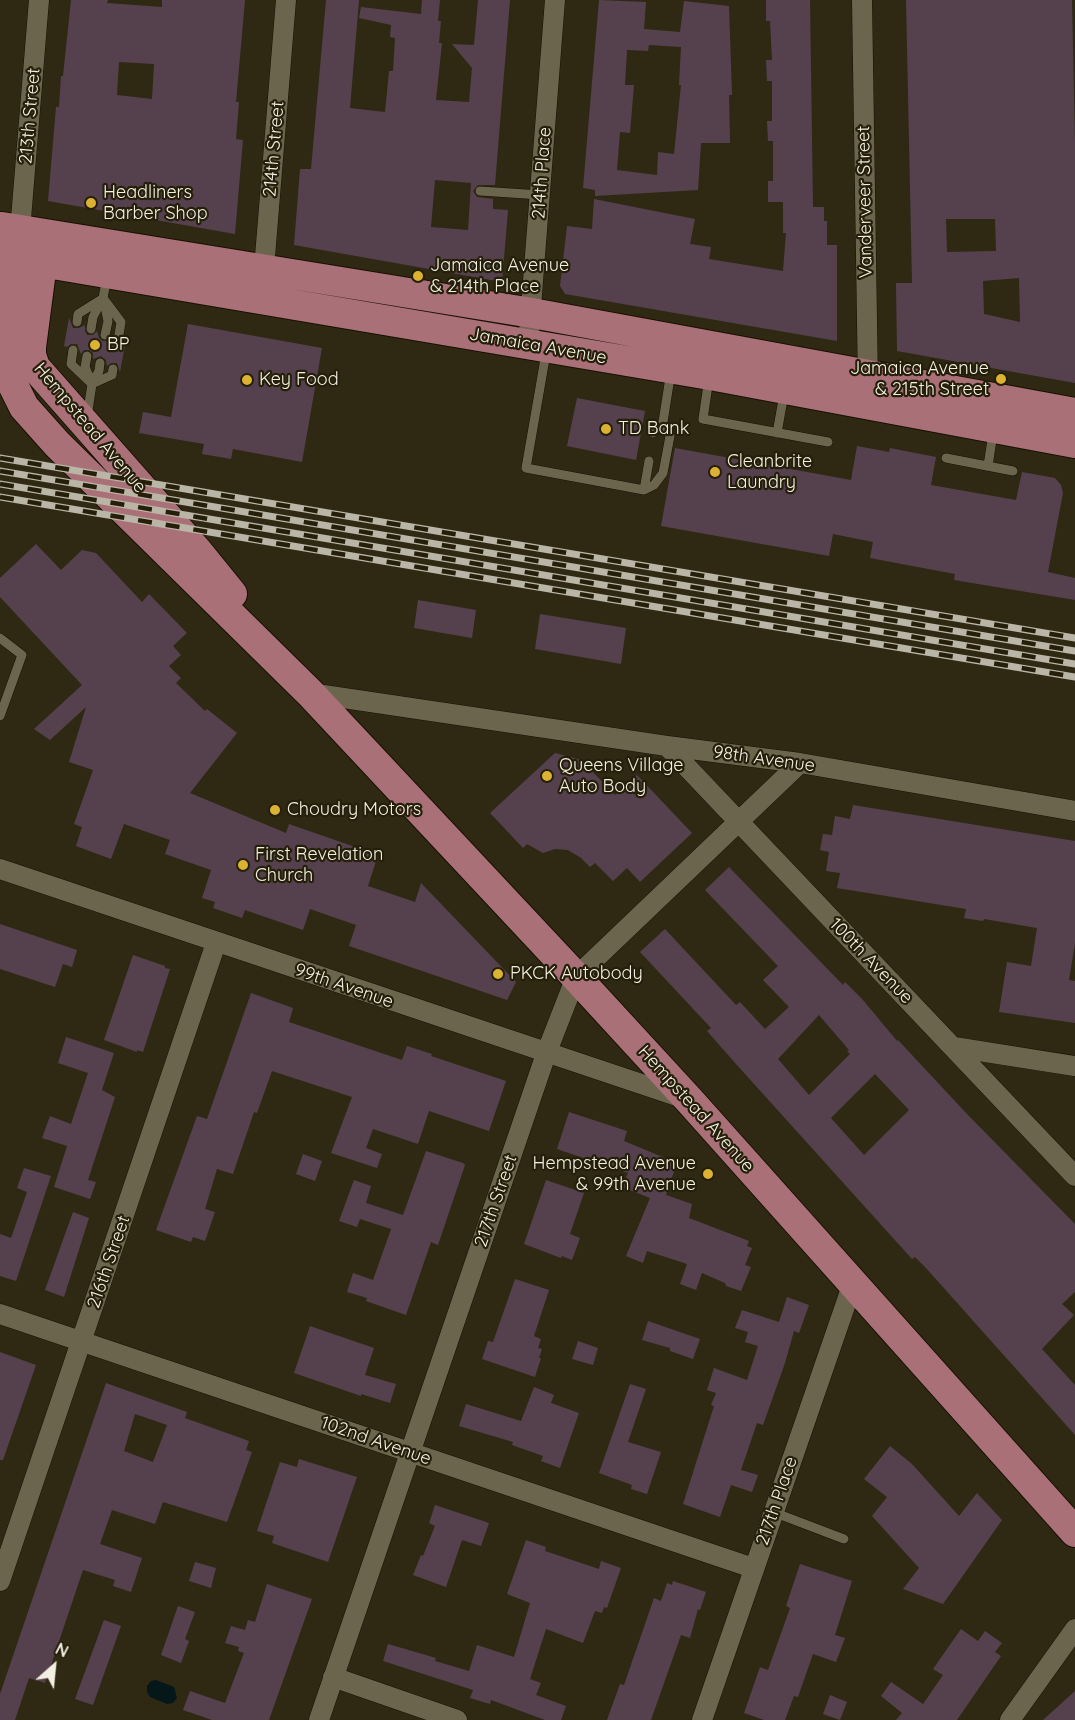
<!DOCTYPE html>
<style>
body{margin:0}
#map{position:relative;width:1075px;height:1720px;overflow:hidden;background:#2f2914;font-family:Quicksand,sans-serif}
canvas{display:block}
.north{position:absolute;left:24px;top:1636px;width:60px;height:60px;-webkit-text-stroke:4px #251f0a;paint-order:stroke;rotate:27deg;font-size:16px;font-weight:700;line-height:24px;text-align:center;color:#f3f0e3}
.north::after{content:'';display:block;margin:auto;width:21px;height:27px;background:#f3f0e3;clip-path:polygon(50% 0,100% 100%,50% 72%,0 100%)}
</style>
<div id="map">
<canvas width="1075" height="1720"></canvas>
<div class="north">N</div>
</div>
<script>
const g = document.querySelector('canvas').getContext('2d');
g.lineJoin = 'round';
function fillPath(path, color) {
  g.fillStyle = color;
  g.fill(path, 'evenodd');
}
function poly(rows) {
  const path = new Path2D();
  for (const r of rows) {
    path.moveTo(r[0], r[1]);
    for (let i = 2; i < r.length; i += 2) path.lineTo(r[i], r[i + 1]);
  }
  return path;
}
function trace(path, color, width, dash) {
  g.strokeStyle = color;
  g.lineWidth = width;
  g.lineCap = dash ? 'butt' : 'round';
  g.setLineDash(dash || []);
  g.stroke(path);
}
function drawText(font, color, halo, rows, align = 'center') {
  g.font = font + ' Quicksand,sans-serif';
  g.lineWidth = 4.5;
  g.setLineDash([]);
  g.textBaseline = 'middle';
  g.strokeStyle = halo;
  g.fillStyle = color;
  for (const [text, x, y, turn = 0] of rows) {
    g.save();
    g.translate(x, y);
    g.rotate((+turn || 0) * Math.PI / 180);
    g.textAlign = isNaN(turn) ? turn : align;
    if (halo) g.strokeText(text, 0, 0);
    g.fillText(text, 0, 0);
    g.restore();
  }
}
const water = poly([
 [156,1680,174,1687,177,1698,173,1703,167,1704,150,1697,147,1692,147,1686,151,1681]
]);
const building = poly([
 [71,0,108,0,107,3,162,7,162,0,245,0,236,102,239,102,236,139,243,140,235,234,48,201,56,107,59,107,61,76,63,76],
 [119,62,154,64,152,99,117,95],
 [326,0,359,0,350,108,385,112,389,71,393,71,395,38,390,37,391,25,359,18,361,7,421,14,422,0,440,0,438,21,441,21,439,43,442,43,436,100,469,102,472,68,452,44,474,45,478,0,510,0,495,185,478,185,473,191,477,197,493,199,493,209,508,210,502,282,294,245,300,169,311,169],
 [435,180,471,183,468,230,431,227],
 [599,0,646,2,644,29,680,32,684,1,729,6,732,95,729,95,730,143,701,143,698,190,595,196,595,190,583,188],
 [649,45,681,47,679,85,681,85,674,154,658,152,657,175,617,170,620,132,630,133,634,85,625,85,627,50,648,51],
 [766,0,810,0,813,207,824,207,824,221,827,221,827,245,837,245,837,341,565,294,560,286,567,226,592,229,594,199,695,219,690,244,711,247,709,259,783,271,786,233,783,233,783,202,768,202,768,181,773,181,773,141,768,141,767,121,772,121,772,81,767,81,766,60,772,60,770,21,766,21],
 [906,0,1072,0,1075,143,1075,383,897,351,896,283,912,283],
 [946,219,995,219,996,251,947,252],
 [1019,278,1020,322,984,314,983,281],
 [69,318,73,328,79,328,85,325,85,331,87,335,93,335,97,331,99,338,103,341,108,341,111,338,114,347,120,347,125,345,120,372,117,363,111,363,107,366,106,360,101,356,93,359,93,353,89,350,84,350,81,354,77,344,71,344,67,347,64,346],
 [188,324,322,348,302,462,233,449,231,459,202,454,204,444,139,433,143,412,171,417],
 [577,398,645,411,636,460,567,446],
 [857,446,889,452,890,448,936,457,931,485,1016,500,1022,472,1055,478,1061,485,1063,493,1048,572,1075,578,1075,600,954,580,955,574,870,558,873,542,833,534,829,556,661,526,675,448,851,480],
 [36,544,61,570,82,550,96,553,142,602,149,594,187,633,173,646,181,655,169,666,181,678,176,683,205,711,207,709,237,733,190,793,286,833,289,824,378,855,368,886,415,902,421,883,516,982,507,1000,349,946,356,925,310,909,303,930,245,910,242,918,213,908,215,902,202,898,211,870,165,854,170,840,124,824,111,859,76,846,82,827,74,824,93,770,69,762,86,707,50,740,34,729,82,685,0,597,0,578],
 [418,600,476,610,472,638,414,628],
 [540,614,626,628,621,664,535,649],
 [555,753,585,761,585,764,615,795,637,775,692,833,640,882,627,868,613,881,595,863,590,867,581,858,568,850,555,849,543,853,527,844,523,848,490,813],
 [853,805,1075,841,1075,943,1069,980,1075,981,1075,1023,999,1012,1007,962,1031,966,1037,928,984,919,983,921,964,918,966,909,837,888,840,873,826,871,829,852,820,850,823,834,832,835,835,816,850,819],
 [729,867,843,985,845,982,863,1000,897,1041,898,1040,967,1114,1075,1224,1075,1292,1062,1304,1074,1315,1042,1349,1075,1385,1075,1435,926,1268,915,1257,912,1259,736,1064,707,1031,711,1028,640,952,665,929,736,1005,740,1002,765,1029,789,1007,763,980,778,966,705,890],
 [819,1015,849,1050,847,1051,850,1054,809,1095,778,1059],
 [875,1074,909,1110,864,1155,831,1118],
 [0,924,77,950,72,967,63,964,55,987,0,969],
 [133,955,165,966,165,968,170,969,143,1052,137,1050,137,1052,104,1040],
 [251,993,293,1008,289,1022,402,1060,407,1046,432,1054,431,1056,506,1081,489,1131,429,1111,418,1144,373,1129,366,1148,382,1154,377,1168,331,1153,352,1097,272,1071,257,1113,254,1112,233,1174,217,1169,205,1209,215,1212,205,1241,193,1237,191,1242,156,1230,197,1116,207,1119],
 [66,1037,114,1053,102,1090,115,1097,88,1180,96,1182,90,1199,54,1187,67,1146,42,1138,50,1116,71,1124,88,1073,58,1063],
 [569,1112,627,1131,624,1141,677,1163,666,1195,692,1204,689,1218,749,1241,747,1246,752,1248,745,1265,751,1267,741,1291,726,1286,725,1283,702,1273,696,1290,680,1284,687,1264,647,1251,643,1263,626,1256,650,1198,622,1187,628,1173,557,1149],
 [426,1151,463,1163,465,1165,438,1245,431,1242,406,1315,366,1301,367,1298,347,1292,353,1273,373,1280,391,1229,360,1219,357,1227,339,1221,354,1180,371,1186,366,1203,403,1215],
 [303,1154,322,1161,315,1181,296,1174],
 [24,1168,51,1176,16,1281,0,1276,0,1234,11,1238,27,1192,17,1188],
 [546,1180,584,1193,570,1234,580,1238,572,1260,562,1256,561,1258,524,1244],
 [73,1212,89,1218,64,1297,45,1290],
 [515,1279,549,1290,534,1336,541,1339,538,1348,542,1349,539,1358,541,1358,535,1377,482,1359,488,1341,493,1342],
 [787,1297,809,1305,799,1333,794,1331,785,1363,763,1425,757,1423,741,1470,758,1475,752,1492,731,1485,720,1517,683,1504,714,1406,711,1405,716,1393,707,1390,714,1368,747,1380,758,1346,745,1342,748,1332,735,1328,742,1310,779,1322],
 [648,1321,700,1339,693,1359,670,1351,670,1348,642,1340],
 [310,1326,374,1348,365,1375,396,1384,390,1403,361,1394,361,1396,294,1373],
 [578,1341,598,1348,593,1365,572,1359],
 [0,1352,36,1365,3,1460,0,1460],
 [106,1383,187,1412,185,1418,249,1441,246,1450,252,1452,227,1522,163,1502,155,1524,112,1510,100,1544,142,1558,131,1592,113,1586,115,1580,83,1570,45,1683,29,1678,15,1720,0,1720,0,1694],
 [135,1414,167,1425,153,1462,124,1451],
 [630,1384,646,1389,628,1442,661,1452,647,1494,631,1489,632,1485,599,1473],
 [534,1387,554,1395,551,1403,579,1413,560,1468,541,1461,543,1456,512,1445,513,1442,459,1426,466,1404,521,1421],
 [890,1446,912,1464,959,1516,977,1493,1002,1520,943,1604,903,1589,919,1568,872,1516,887,1497,864,1479],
 [299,1459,357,1477,328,1562,272,1543,274,1536,257,1531,280,1462,297,1467],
 [435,1505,489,1523,481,1546,462,1540,446,1587,413,1575,421,1555,423,1556,435,1526,429,1523],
 [526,1540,546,1547,545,1551,599,1569,601,1561,621,1568,607,1608,604,1607,602,1613,595,1611,583,1643,546,1629,530,1679,541,1683,536,1695,566,1706,561,1720,545,1720,491,1700,490,1704,470,1698,473,1690,383,1661,388,1644,436,1658,435,1661,469,1671,477,1645,514,1657,530,1603,507,1594],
 [195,1562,216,1568,211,1588,189,1581],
 [800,1564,852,1581,835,1635,845,1638,836,1662,813,1654,798,1697,794,1696,785,1720,764,1720,744,1713,760,1667,768,1670,790,1608,786,1606],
 [673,1581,706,1592,700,1610,698,1609,690,1638,681,1635,651,1720,607,1720,620,1684,624,1685,654,1598,661,1601,667,1583,672,1585],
 [267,1584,312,1599,269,1720,212,1720,183,1710,190,1691,225,1703,244,1653,238,1651,239,1647,225,1643,231,1626,245,1630,248,1620,255,1622],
 [178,1606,195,1612,185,1639,189,1641,181,1663,161,1655],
 [104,1620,121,1626,93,1705,75,1699],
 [961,1629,978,1641,985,1631,1002,1643,995,1652,1001,1656,957,1720,896,1720,902,1713,881,1696,891,1682,923,1704,943,1675,933,1669],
 [1075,1691,1075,1720,1043,1720],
 [830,1695,847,1702,840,1720,823,1714]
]);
const lane = poly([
 [480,191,541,195],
 [103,298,121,322,118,341],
 [104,302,108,321,105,335],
 [77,322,78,314,102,299],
 [91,329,93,317,103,298,107,277],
 [73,350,71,364,92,384,112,375,113,369],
 [546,353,526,468,644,490,654,485,663,473,670,436,663,422,671,371],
 [87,356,85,367,90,379],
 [709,378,703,419,828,442],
 [87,417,92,384,99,371,100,363],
 [653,433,663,422],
 [777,433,784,394],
 [946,458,1013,471],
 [988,466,993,433],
 [644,490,649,461],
 [0,638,22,655,0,716],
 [773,1512,844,1539]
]);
const street = poly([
 [862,0,868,384],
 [20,231,39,0],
 [263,281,286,0],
 [528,345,555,0],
 [310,693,667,746,800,763,1075,811],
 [667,746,1075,1176],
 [0,869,686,1099],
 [954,1047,1075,1066],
 [0,1314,753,1568],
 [0,1581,216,943],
 [333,1677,457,1720],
 [319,1720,546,1054,576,977,800,763],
 [702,1720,853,1283],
 [1010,1720,1075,1629]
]);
const primary = poly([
 [2,227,532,313,1075,413],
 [20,231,14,258,1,345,7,373,24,407,57,444,310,693,576,977,690,1101,1075,1532],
 [31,246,42,263,31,347,31,355,35,367,198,552,232,594],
 [0,255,710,375,1075,443]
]);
const rail = poly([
 [0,458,1075,638],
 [0,471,1075,651],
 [0,484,1075,664],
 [0,497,1075,677]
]);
const markers = [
 [91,203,6,"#dcb233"],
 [418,276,6,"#dcb233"],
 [95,345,6,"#dcb233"],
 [1001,379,6,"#dcb233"],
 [247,380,6,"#dcb233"],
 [606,429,6,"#dcb233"],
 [715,472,6,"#dcb233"],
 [547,776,6,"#dcb233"],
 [275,810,6,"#dcb233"],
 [243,865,6,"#dcb233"],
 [498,974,6,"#dcb233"],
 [708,1174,6,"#dcb233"]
];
const streetNames = [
 ["213th Street",30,116,-85],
 ["214th Street",274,149,-85],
 ["214th Place",542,173,-86],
 ["Vanderveer Street",865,202,-91],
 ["Jamaica Avenue",538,346,10],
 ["Hempstead Avenue",90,428,50],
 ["98th Avenue",764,759,8],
 ["100th Avenue",871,961,46],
 ["99th Avenue",344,986,19],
 ["Hempstead Avenue",696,1109,48],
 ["217th Street",496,1201,-71],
 ["216th Street",109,1262,-71],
 ["102nd Avenue",376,1441,19],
 ["217th Place",777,1501,-71]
];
const poiNames = [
 ["Headliners",103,193],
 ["Barber Shop",103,214],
 ["Jamaica Avenue",430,266],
 ["& 214th Place",430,287],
 ["BP",107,345],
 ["Jamaica Avenue",989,369,"right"],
 ["& 215th Street",989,390,"right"],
 ["Key Food",259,380],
 ["TD Bank",618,429],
 ["Cleanbrite",727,462],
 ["Laundry",727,483],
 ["Queens Village",559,766],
 ["Auto Body",559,787],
 ["Choudry Motors",287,810],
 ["First Revelation",255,855],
 ["Church",255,876],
 ["PKCK Autobody",510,974],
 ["Hempstead Avenue",696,1164,"right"],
 ["& 99th Avenue",696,1185,"right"]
];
fillPath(water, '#051719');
fillPath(building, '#55414e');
trace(lane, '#171101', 10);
trace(street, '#171101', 21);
trace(primary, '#171101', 32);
trace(lane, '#6c654e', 9);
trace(street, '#6c654e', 20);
trace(primary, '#aa7078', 30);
trace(rail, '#bab6a7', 7);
trace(rail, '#251f0a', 4.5, [14]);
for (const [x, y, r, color] of markers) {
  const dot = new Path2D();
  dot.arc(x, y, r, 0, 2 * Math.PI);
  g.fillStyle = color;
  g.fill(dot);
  trace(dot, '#251f0a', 2);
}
drawText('18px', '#f3f0e3', '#251f0a', streetNames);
drawText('18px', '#f3f0e3', '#251f0a', poiNames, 'left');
</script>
